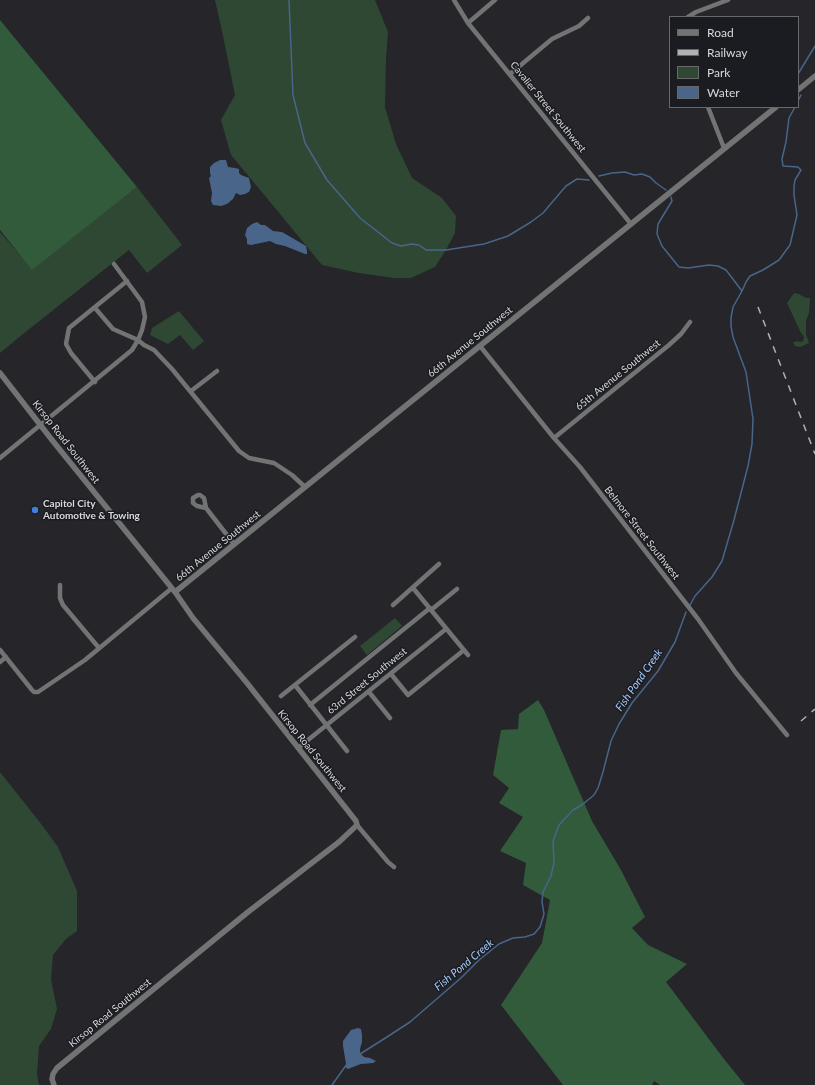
<!DOCTYPE html>
<style>
body{margin:0}
#map{position:relative;width:815px;height:1085px;overflow:hidden;background:#25252a;font-family:Lato,sans-serif}
canvas{display:block}
.legend{position:absolute;left:669px;top:16px;width:130px;height:92px;box-sizing:border-box;background:#1b1c21;border:1px solid #67686c;margin:0;padding:5px 7px;list-style:none;font-size:12px;color:#d9d9dc}
.legend li{display:flex;align-items:center;gap:8px;height:20px}
.legend b{width:20px;border:1px solid #67686c}
</style>
<div id="map">
<canvas width="815" height="1085"></canvas>
<ul class="legend">
<li><b style="height:5px;background:#717473"></b>Road</li>
<li><b style="height:5px;background:#b1b1b5"></b>Railway</li>
<li><b style="height:11px;background:#2e4834"></b>Park</li>
<li><b style="height:11px;background:#49658a"></b>Water</li>
</ul>
</div>
<script>
const g = document.querySelector('canvas').getContext('2d');
g.lineJoin = 'round';
function fillPath(path, color) {
  g.fillStyle = color;
  g.fill(path, 'evenodd');
}
function poly(rows) {
  const path = new Path2D();
  for (const r of rows) {
    path.moveTo(r[0], r[1]);
    for (let i = 2; i < r.length; i += 2) path.lineTo(r[i], r[i + 1]);
  }
  return path;
}
function trace(path, color, width, dash) {
  g.strokeStyle = color;
  g.lineWidth = width;
  g.lineCap = dash ? 'butt' : 'round';
  g.setLineDash(dash || []);
  g.stroke(path);
}
function drawText(font, color, halo, rows, align = 'center') {
  g.font = font + ' Lato,sans-serif';
  g.lineWidth = 3;
  g.setLineDash([]);
  g.textBaseline = 'middle';
  g.strokeStyle = halo;
  g.fillStyle = color;
  for (const [text, x, y, turn = 0] of rows) {
    g.save();
    g.translate(x, y);
    g.rotate((+turn || 0) * Math.PI / 180);
    g.textAlign = isNaN(turn) ? turn : align;
    if (halo) g.strokeText(text, 0, 0);
    g.fillText(text, 0, 0);
    g.restore();
  }
}
const green = poly([
 [215,0,375,0,388,32,386,60,385,107,396,144,412,178,442,198,456,216,455,233,446,250,435,267,411,278,394,278,359,273,322,265,261,191,231,155,221,120,235,95,222,31],
 [137,187,182,245,147,273,129,250,23,334,0,353,0,232,32,269],
 [794,293,799,294,806,298,810,298,809,313,806,321,806,334,809,343,800,347,795,346,793,343,796,341,800,342,803,341,804,337,800,331,787,303],
 [179,311,204,341,193,350,180,335,168,344,150,335,152,328],
 [395,618,402,626,367,655,360,646],
 [0,772,42,825,58,847,77,891,77,931,66,939,53,955,51,979,57,1009,51,1029,39,1046,37,1075,39,1085,0,1085]
]);
const forest = poly([
 [0,20,137,187,32,270,0,230],
 [538,700,544,710,592,821,621,870,645,917,632,928,648,945,687,964,666,982,724,1059,745,1085,660,1085,654,1081,652,1085,563,1085,501,1005,542,943,550,900,523,885,526,863,500,851,523,817,499,803,509,788,493,775,501,730,518,729,519,714]
]);
const water = poly([
 [220,160,226,160,228,167,235,168,239,169,239,173,241,175,249,178,251,187,249,192,245,194,240,195,236,193,233,199,227,204,221,206,213,205,211,201,212,193,209,178,211,176,210,173,210,167,214,163],
 [257,222,261,225,265,225,273,231,282,232,306,246,307,251,307,254,305,254,285,246,276,244,270,241,251,245,247,244,247,239,245,235,247,228,252,224],
 [358,1028,361,1029,362,1035,362,1042,360,1049,360,1053,364,1057,370,1058,376,1061,373,1063,361,1064,348,1069,346,1068,346,1064,343,1046,343,1041,351,1030]
]);
const stream = poly([
 [289,0,293,95,305,143,327,180,360,218,392,243,401,246,412,244,419,245,426,250,446,250,484,244,508,236,531,222,543,213,566,186,577,179,589,180],
 [798,74,815,46],
 [798,101,801,95],
 [599,176,612,173,625,172,634,175,642,174,650,177,656,183,666,190],
 [671,197,672,201,658,224,657,234,662,246,679,267,688,268,709,265,718,266,726,270,742,291],
 [690,605,695,596,712,577,722,561,734,520,748,466,752,444,753,419,746,372,733,337,731,326,731,318,733,307,742,291,746,282,750,276,763,270,779,260,790,245,797,215,794,195,794,186,795,180,801,170,798,167,783,166,782,159,786,142,789,118,795,107],
 [360,1054,387,1037,410,1022,461,978,479,960,499,944,513,938,525,937,534,934,540,927,544,914,542,902,543,892,551,876,554,863,553,841,559,825,573,810,583,804,594,795,598,788,603,772,611,741,619,724,632,703,658,671,675,642,686,612],
 [332,1085,347,1064]
]);
const minor = poly([
 [454,0,468,23,631,224],
 [688,17,696,12,728,0],
 [468,23,495,0],
 [510,74,552,39,579,26,588,18],
 [708,107,724,148],
 [95,308,113,329,138,340,144,345,154,350,172,369,239,451,249,458,274,463,292,475,305,487],
 [480,346,554,438,580,467,698,619,736,673,787,735],
 [95,382,71,353,66,344,69,328,127,281],
 [191,391,217,371],
 [554,438,669,345,681,334,690,322],
 [0,458,132,350,138,340,142,330,145,317,142,302,114,264],
 [198,495,200,495,204,498,206,508,197,506,193,503,193,498,198,495],
 [206,508,234,544],
 [60,585,60,598,63,605,99,648],
 [413,588,468,655],
 [393,605,439,564],
 [431,610,457,589],
 [0,650,32,690,34,692,38,692,85,660,172,588],
 [0,662,6,657],
 [391,674,408,695,464,650],
 [295,685,347,751],
 [369,692,390,718],
 [281,696,355,637],
 [310,705,430,608],
 [298,748,446,629],
 [357,825,388,862,394,867]
]);
const tertiary = poly([
 [798,90,815,76],
 [0,373,52,440,175,592,193,618,247,683,356,821,357,825,355,827,339,842,248,912,57,1068,53,1074,52,1079,54,1085],
 [175,592,776,107]
]);
const rail = poly([
 [758,307,815,454],
 [801,721,815,709]
]);
const markers = [
 [35,510,4,"#3f7fe0"]
];
const streetNames = [
 ["Cavalier Street Southwest",548,107,51],
 ["66th Avenue Southwest",470,342,-39],
 ["65th Avenue Southwest",618,375,-39],
 ["Kirsop Road Southwest",66,442,52],
 ["Belmore Street Southwest",642,533,52],
 ["66th Avenue Southwest",218,546,-39],
 ["63rd Street Southwest",367,681,-39],
 ["Kirsop Road Southwest",312,751,51],
 ["Kirsop Road Southwest",110,1013,-39]
];
const poiNames = [
 ["Capitol City",43,504],
 ["Automotive & Towing",43,516]
];
const waterNames = [
 ["Fish Pond Creek",639,680,-55],
 ["Fish Pond Creek",464,965,-40]
];
fillPath(green, '#2e4834');
fillPath(forest, '#325b3c');
fillPath(water, '#49658a');
trace(stream, '#49658a', 1.5);
trace(minor, '#717473', 4.5);
trace(tertiary, '#717473', 5.5);
trace(rail, '#b1b1b5', 1.5, [7, 7]);
for (const [x, y, r, color] of markers) {
  const dot = new Path2D();
  dot.arc(x, y, r, 0, 2 * Math.PI);
  g.fillStyle = color;
  g.fill(dot);
  trace(dot, '#1b1c21', 1.5);
}
drawText('10px', '#d9d9dc', '#1b1c21', streetNames);
drawText('bold 10px', '#d9d9dc', '#1b1c21', poiNames, 'left');
drawText('italic 11px', '#a6cbfb', '#1b1c21', waterNames);
</script>
